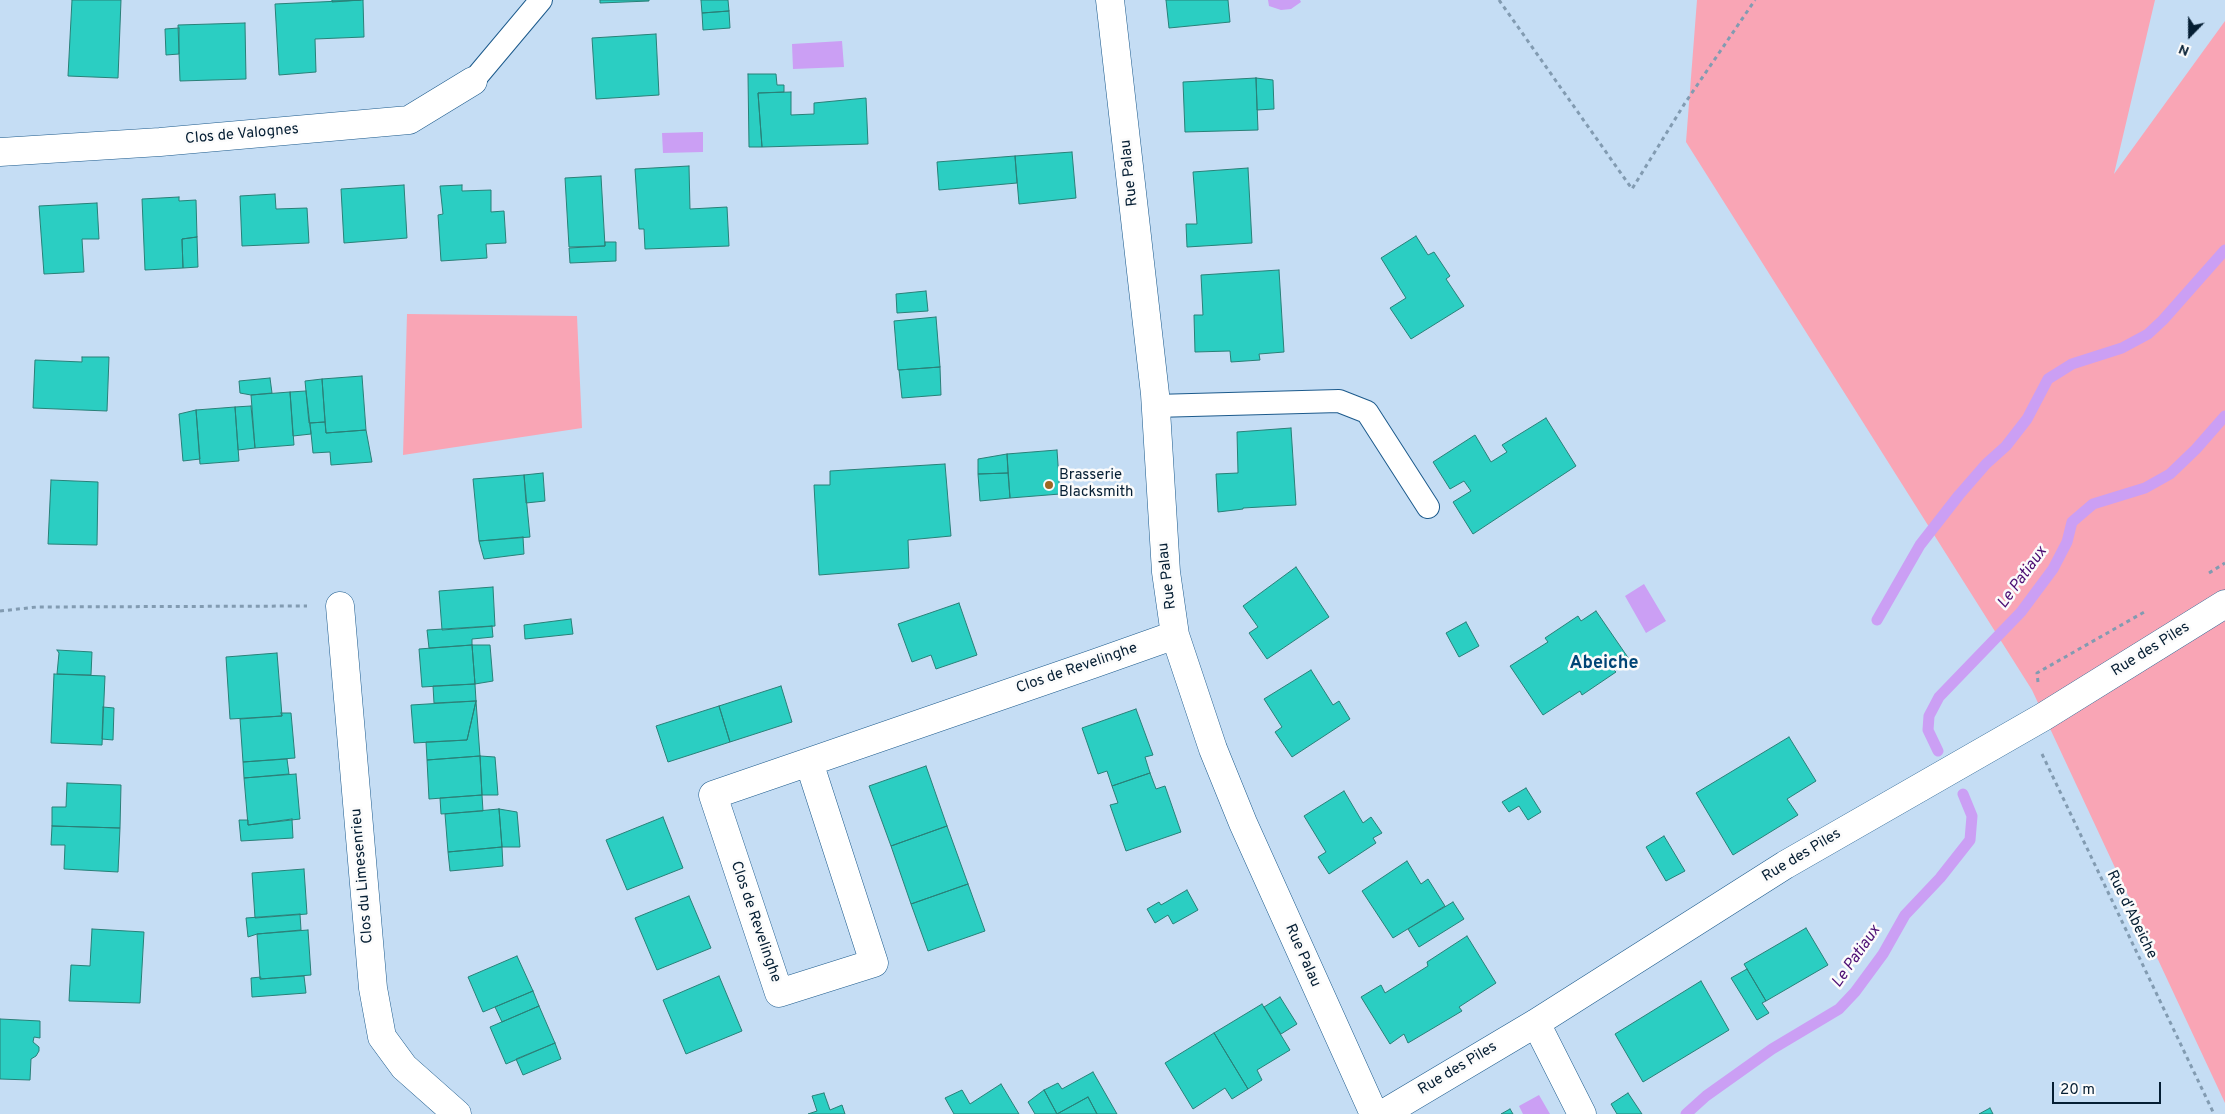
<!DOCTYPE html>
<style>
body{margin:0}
#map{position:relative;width:2225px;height:1114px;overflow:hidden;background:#c5ddf4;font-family:Overpass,sans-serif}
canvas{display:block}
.north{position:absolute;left:2165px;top:10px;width:50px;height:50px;-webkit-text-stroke:4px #fbfbfb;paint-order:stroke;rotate:202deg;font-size:14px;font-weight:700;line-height:20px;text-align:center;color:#051e33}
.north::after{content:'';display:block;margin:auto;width:18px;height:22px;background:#051e33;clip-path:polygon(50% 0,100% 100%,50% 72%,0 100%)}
.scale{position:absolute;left:2052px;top:1082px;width:109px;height:22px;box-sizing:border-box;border:2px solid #051e33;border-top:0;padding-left:6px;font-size:15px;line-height:18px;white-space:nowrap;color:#051e33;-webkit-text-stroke:4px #fbfbfb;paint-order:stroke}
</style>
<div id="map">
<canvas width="2225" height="1114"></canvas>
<div class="north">N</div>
<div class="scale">20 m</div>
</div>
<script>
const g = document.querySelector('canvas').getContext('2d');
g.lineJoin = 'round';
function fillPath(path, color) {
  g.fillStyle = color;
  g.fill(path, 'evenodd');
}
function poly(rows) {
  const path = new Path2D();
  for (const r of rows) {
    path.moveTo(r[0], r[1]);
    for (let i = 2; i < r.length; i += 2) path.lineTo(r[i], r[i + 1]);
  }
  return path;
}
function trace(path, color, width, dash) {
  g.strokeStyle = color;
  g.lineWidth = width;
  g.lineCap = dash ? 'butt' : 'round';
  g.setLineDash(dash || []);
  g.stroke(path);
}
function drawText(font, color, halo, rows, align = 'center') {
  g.font = font + ' Overpass,sans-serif';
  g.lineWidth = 5;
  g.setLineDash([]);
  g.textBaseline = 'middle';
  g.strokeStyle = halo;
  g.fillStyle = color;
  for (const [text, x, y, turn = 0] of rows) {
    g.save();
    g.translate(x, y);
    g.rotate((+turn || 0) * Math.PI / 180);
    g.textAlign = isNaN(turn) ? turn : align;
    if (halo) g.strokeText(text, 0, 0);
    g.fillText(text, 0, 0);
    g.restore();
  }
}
const green = poly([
 [1697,0,2155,0,2114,174,2225,21,2225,1103,2032,690,1686,142],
 [407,314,577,316,582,428,403,455]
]);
const water = poly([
 [1268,0,1300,0,1301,2,1291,9,1281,10,1269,6],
 [842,41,844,67,793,69,792,44],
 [703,132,703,152,663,153,662,133],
 [1644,584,1666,621,1646,633,1625,596],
 [1539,1095,1550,1114,1523,1114,1519,1106]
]);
const stream = poly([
 [1877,620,1920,545,1959,495,1986,464,2006,446,2027,419,2048,379,2072,364,2122,348,2148,334,2163,320,2225,250],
 [1938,751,1928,730,1929,716,1939,697,2021,612,2053,569,2067,542,2072,522,2093,504,2145,488,2170,474,2196,449,2225,416],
 [1686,1114,1706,1096,1772,1049,1839,1009,1855,992,1883,954,1905,915,1940,878,1970,840,1972,816,1963,794]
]);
const building = poly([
 [72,0,121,0,118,78,68,76,72,0],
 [332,0,361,0,332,2,332,0],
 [363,0,364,37,315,39,316,72,279,75,275,4,363,0],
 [600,0,649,0,649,1,600,3,600,0],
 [701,0,728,0,729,11,702,13,701,0],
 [1166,0,1228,0,1230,22,1169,28,1166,0],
 [729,11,730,28,703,30,702,13,729,11],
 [245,23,246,79,180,81,178,25,245,23],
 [179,28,179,54,166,55,165,29,179,28],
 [656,34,659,95,596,99,592,38,656,34],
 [748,74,776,74,777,85,784,85,784,92,758,93,762,147,749,147,748,74],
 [1256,78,1273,80,1274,109,1257,110,1256,78],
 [1256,78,1258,130,1185,132,1183,82,1256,78],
 [791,92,791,115,814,114,814,103,866,98,868,144,762,147,758,93,791,92],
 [1072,152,1076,198,1019,204,1015,156,1072,152],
 [1015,156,1017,183,939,190,937,162,1015,156],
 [689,166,690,209,727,207,729,246,645,249,644,229,639,229,635,169,689,166],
 [1248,168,1252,243,1187,247,1186,224,1197,224,1193,172,1248,168],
 [601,176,605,246,569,247,565,178,601,176],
 [404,185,407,238,344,243,341,189,404,185],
 [462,185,462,191,491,190,491,212,504,211,506,243,486,244,487,258,441,261,438,215,443,214,440,186,462,185],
 [275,194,276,209,307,208,309,243,242,246,240,196,275,194],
 [179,197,179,201,196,200,197,237,182,239,183,268,145,270,142,199,179,197],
 [97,203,99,239,82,239,84,272,44,274,39,206,97,203],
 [1416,236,1428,255,1434,252,1450,276,1446,279,1464,306,1411,339,1390,308,1406,298,1381,258,1416,236],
 [197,237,198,267,183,268,182,239,197,237],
 [605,242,616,242,616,261,570,263,569,248,605,246,605,242],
 [1279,270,1284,352,1259,354,1260,360,1231,362,1230,351,1195,352,1194,315,1203,315,1201,275,1279,270],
 [926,291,928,311,897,313,896,294,926,291],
 [936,317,940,367,898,370,894,321,936,317],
 [82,357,109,357,107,411,33,408,35,360,82,362,82,357],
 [940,367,941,395,902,398,899,370,940,367],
 [362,376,366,430,326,433,322,379,362,376],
 [270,378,272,393,251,395,240,393,239,381,270,378],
 [322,379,325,422,309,423,305,381,322,379],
 [306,391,311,434,293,436,290,392,306,391],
 [290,392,294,445,255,448,251,395,290,392],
 [251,406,255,448,238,450,235,407,251,406],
 [235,407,239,461,200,464,196,410,235,407],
 [196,410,200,459,183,461,179,414,196,410],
 [1546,418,1576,466,1473,534,1453,502,1471,491,1464,481,1450,489,1433,462,1475,435,1491,462,1507,452,1502,445,1546,418],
 [325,422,326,433,366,430,372,462,331,465,330,452,313,453,310,423,325,422],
 [1291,428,1296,505,1243,508,1243,509,1218,512,1216,474,1238,473,1237,432,1291,428],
 [1057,450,1060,494,1010,498,1007,454,1057,450],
 [1007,454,1008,473,978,474,978,459,1007,454],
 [945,464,951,536,908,540,909,568,819,575,814,485,830,485,830,471,945,464],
 [543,473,545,501,526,503,524,475,543,473],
 [1008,473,1010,498,980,501,978,474,1008,473],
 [524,475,530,537,479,541,473,479,524,475],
 [51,480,98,482,97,545,48,544,51,480],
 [523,537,524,554,484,559,479,541,523,537],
 [1296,567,1329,617,1267,659,1249,633,1258,627,1243,606,1296,567],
 [493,587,495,626,442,630,439,591,493,587],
 [959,603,977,655,936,669,931,655,912,662,898,624,959,603],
 [1596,611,1629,659,1613,669,1616,672,1582,695,1580,691,1543,715,1510,666,1548,642,1545,638,1578,616,1581,621,1596,611],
 [571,619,573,634,525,639,524,625,571,619],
 [1466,622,1479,646,1459,657,1446,633,1466,622],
 [492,626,493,637,472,639,472,645,429,648,427,630,492,626],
 [472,645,475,684,422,687,419,649,472,645],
 [472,645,490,645,493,681,475,684,472,645],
 [57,650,92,652,91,675,57,674,59,653,57,650],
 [277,653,282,716,230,719,226,657,277,653],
 [1311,670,1333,705,1339,701,1350,719,1292,757,1275,732,1282,727,1264,699,1311,670],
 [54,674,105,676,102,745,51,743,54,674],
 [475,684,476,701,434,703,433,686,475,684],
 [781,686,792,722,730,742,719,706,781,686],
 [476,701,480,756,427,760,426,742,467,740,476,701],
 [476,701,467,740,414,743,411,705,476,701],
 [719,706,730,742,668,762,656,726,719,706],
 [103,707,114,708,113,740,102,739,103,707],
 [1136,709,1153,755,1145,757,1150,773,1112,786,1107,771,1098,774,1082,728,1136,709],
 [281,713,291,713,295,758,243,762,240,719,282,716,281,713],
 [1789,737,1816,781,1787,799,1798,815,1733,855,1696,793,1789,737],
 [480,756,482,795,429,799,427,760,480,756],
 [480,756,495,757,498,795,482,795,480,756],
 [287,759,289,774,244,778,243,762,287,759],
 [926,766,947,826,891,846,869,786,926,766],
 [1150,773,1156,789,1165,786,1181,832,1126,851,1110,805,1118,803,1112,786,1150,773],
 [296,774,300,819,248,825,244,778,296,774],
 [67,783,121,785,120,828,52,826,52,807,66,807,67,783],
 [1526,788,1541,812,1528,820,1519,806,1509,812,1502,802,1526,788],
 [1344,791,1363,823,1371,817,1382,833,1373,838,1376,843,1329,874,1318,857,1326,852,1304,816,1344,791],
 [482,795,483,811,441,814,440,798,482,795],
 [499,809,517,812,520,847,502,847,499,809],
 [499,809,502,847,448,852,445,814,499,809],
 [663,817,683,868,627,890,606,840,663,817],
 [292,819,293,838,241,841,239,820,248,820,248,825,292,819],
 [52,826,120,828,118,872,64,869,65,845,51,845,52,826],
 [947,826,968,884,911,904,891,846,947,826],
 [1664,836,1685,871,1666,881,1646,847,1664,836],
 [502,847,503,866,450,871,448,852,502,847],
 [1407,861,1421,884,1428,879,1445,906,1393,938,1362,891,1407,861],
 [304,869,307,914,255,918,252,873,304,869],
 [968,884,985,931,928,951,911,904,968,884],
 [1187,890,1198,910,1173,924,1168,915,1155,923,1147,909,1159,902,1161,905,1187,890],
 [689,896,711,948,657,970,635,918,689,896],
 [1453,902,1464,919,1419,947,1408,929,1453,902],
 [300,914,301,930,257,934,248,937,246,918,300,914],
 [1806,928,1828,965,1766,1001,1744,964,1806,928],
 [92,929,144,932,140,1003,69,1001,71,965,90,966,92,929],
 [308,930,311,975,260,979,257,934,308,930],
 [1467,936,1496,983,1459,1007,1462,1011,1408,1043,1404,1034,1390,1044,1361,997,1381,985,1385,993,1428,966,1427,962,1467,936],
 [517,956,533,991,483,1012,468,977,517,956],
 [1747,969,1766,1001,1762,1003,1769,1013,1757,1020,1731,978,1747,969],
 [304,976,306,993,252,997,251,978,261,977,260,979,304,976],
 [719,976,742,1031,686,1054,663,1000,719,976],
 [1701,981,1729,1030,1643,1082,1615,1034,1701,981],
 [533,991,539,1006,502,1022,495,1007,533,991],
 [1280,997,1297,1024,1281,1034,1264,1007,1280,997],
 [1262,1004,1290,1050,1257,1070,1262,1080,1248,1089,1214,1033,1262,1004],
 [539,1006,555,1043,506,1064,490,1027,539,1006],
 [0,1019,40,1021,40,1038,34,1037,33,1042,39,1047,39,1051,36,1056,31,1059,30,1080,0,1079,0,1019],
 [1214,1033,1248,1089,1232,1099,1225,1088,1193,1109,1165,1063,1214,1033],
 [555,1043,561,1059,523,1075,516,1059,555,1043],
 [1093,1072,1117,1114,1097,1114,1088,1097,1057,1114,1044,1090,1058,1083,1062,1089,1093,1072],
 [1001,1084,1019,1114,954,1114,945,1098,962,1090,970,1104,1001,1084],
 [1044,1090,1057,1114,1035,1114,1028,1102,1044,1090],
 [824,1093,830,1110,842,1105,845,1114,808,1114,817,1111,812,1096,824,1093],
 [1628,1093,1642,1114,1617,1114,1611,1104,1628,1093],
 [1088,1097,1097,1114,1057,1114,1088,1097],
 [1990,1108,1993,1114,1979,1114,1990,1108],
 [1510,1109,1513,1114,1501,1114,1510,1109]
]);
const path = poly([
 [1499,0,1632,189,1685,103,1755,0],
 [2209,573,2225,563],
 [0,611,37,607,307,606],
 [2038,682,2037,673,2146,611],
 [2042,754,2214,1114]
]);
const service = poly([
 [473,81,541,0],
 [1155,406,1339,401,1367,412,1428,507]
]);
const minor = poly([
 [1110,0,1155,394,1166,572,1175,635,1213,749,1243,823,1374,1114],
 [0,152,160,142,409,120,473,81],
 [340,606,373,988,382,1037,404,1067,457,1114],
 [809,762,874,963,779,993,713,795,809,762,1035,684,1093,664,1175,635],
 [1536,1023,1582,1114],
 [1383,1114,1536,1023,1785,865,2043,717,2225,604]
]);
const markers = [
 [1049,485,5,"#9e6622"]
];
const streetNames = [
 ["Clos de Valognes",242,135,-5],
 ["Rue Palau",1130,173,-96],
 ["Rue Palau",1168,576,-97],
 ["Rue des Piles",2151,650,-32],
 ["Clos de Revelinghe",1077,669,-19],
 ["Rue des Piles",1802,856,-31],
 ["Clos du Limesenrieu",363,876,-95],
 ["Rue d'Abeiche",2131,915,64],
 ["Clos de Revelinghe",755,922,71],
 ["Rue Palau",1302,956,66],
 ["Rue des Piles",1458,1069,-31]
];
const poiNames = [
 ["Brasserie",1059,476],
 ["Blacksmith",1059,493]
];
const waterNames = [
 ["Le Patiaux",2023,578,-54],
 ["Le Patiaux",1857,957,-55]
];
const quarterNames = [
 ["Abeiche",1604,664]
];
fillPath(green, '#f9a5b5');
fillPath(water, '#cb9ff4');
trace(stream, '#cb9ff4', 11);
fillPath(building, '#2bcec2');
trace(building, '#298078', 1);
trace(service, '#1c5a8c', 24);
trace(minor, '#1c5a8c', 29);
trace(path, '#829bb1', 3, [4, 4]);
trace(service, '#fff', 22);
trace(minor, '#fff', 28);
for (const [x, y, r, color] of markers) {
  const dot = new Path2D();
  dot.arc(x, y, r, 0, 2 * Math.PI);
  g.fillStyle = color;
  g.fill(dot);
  trace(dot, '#fbfbfb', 2);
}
drawText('15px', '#051e33', '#fbfbfb', streetNames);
drawText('15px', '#051e33', '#fbfbfb', poiNames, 'left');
drawText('italic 16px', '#4c0e73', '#fbfbfb', waterNames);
drawText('bold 18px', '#004576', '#fbfbfb', quarterNames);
</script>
